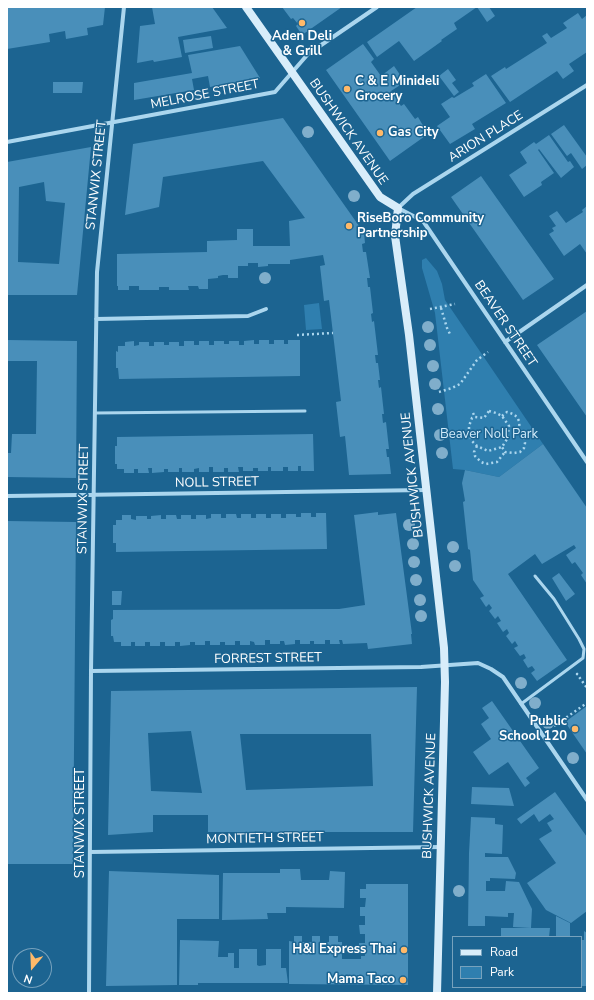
<!DOCTYPE html>
<style>
body{margin:0}
#map{position:relative;width:594px;height:1000px;overflow:hidden;background:#1c6491;font-family:"Nunito Sans",sans-serif}
canvas{display:block}
.frame{position:absolute;inset:0;border:8px solid #fff;pointer-events:none}
.legend{position:absolute;left:452px;top:936px;width:130px;height:52px;box-sizing:border-box;background:#1c6491;border:1px solid #77a2bd;margin:0;padding:5px 7px;list-style:none;font-size:12px;color:#fff}
.legend li{display:flex;align-items:center;gap:8px;height:20px}
.legend b{width:20px;border:1px solid #77a2bd}
.north{position:absolute;left:12px;top:948px;width:40px;height:40px;box-sizing:border-box;background:#1c6491;border:1px solid #77a2bd;border-radius:50%;rotate:199deg;font-size:11px;font-weight:700;line-height:16px;text-align:center;color:#fff}
.north::after{content:'';display:block;margin:auto;width:14px;height:18px;background:#ffb969;clip-path:polygon(50% 0,100% 100%,50% 72%,0 100%)}
</style>
<div id="map">
<canvas width="594" height="1000"></canvas>
<div class="frame"></div>
<ul class="legend">
<li><b style="height:5px;background:#d8edfa"></b>Road</li>
<li><b style="height:11px;background:#2f7faf"></b>Park</li>
</ul>
<div class="north">N</div>
</div>
<script>
const g = document.querySelector('canvas').getContext('2d');
g.lineJoin = 'round';
function fillPath(path, color) {
  g.fillStyle = color;
  g.fill(path, 'evenodd');
}
function poly(rows) {
  const path = new Path2D();
  for (const r of rows) {
    path.moveTo(r[0], r[1]);
    for (let i = 2; i < r.length; i += 2) path.lineTo(r[i], r[i + 1]);
  }
  return path;
}
function trace(path, color, width, dash) {
  g.strokeStyle = color;
  g.lineWidth = width;
  g.lineCap = dash ? 'butt' : 'round';
  g.setLineDash(dash || []);
  g.stroke(path);
}
function drawText(font, color, halo, rows, align = 'center') {
  g.font = font + ' "Nunito Sans",sans-serif';
  g.lineWidth = 3;
  g.setLineDash([]);
  g.textBaseline = 'middle';
  g.strokeStyle = halo;
  g.fillStyle = color;
  for (const [text, x, y, turn = 0] of rows) {
    g.save();
    g.translate(x, y);
    g.rotate((+turn || 0) * Math.PI / 180);
    g.textAlign = isNaN(turn) ? turn : align;
    if (halo) g.strokeText(text, 0, 0);
    g.fillText(text, 0, 0);
    g.restore();
  }
}
const green = poly([
 [426,258,437,271,442,284,445,300,543,444,499,477,465,470,453,469,435,313,422,268,422,260],
 [319,303,322,329,306,330,304,305]
]);
const building = poly([
 [7,7,105,7,103,25,87,28,88,35,66,39,65,31,49,34,50,42,7,49],
 [152,7,212,7,227,28,178,37,182,57,154,62,153,60,137,63,140,26,155,24],
 [282,7,342,7,302,35,296,26,298,24,293,18,291,19],
 [417,7,489,7,495,16,487,22,477,7,454,23,457,29,441,40,442,41,414,61,399,41,377,57,367,42],
 [578,13,582,19,587,15,587,52,569,64,574,71,563,79,557,71,510,102,491,76,505,67,506,69,547,43,542,36,547,33,551,38,567,28,563,23],
 [211,36,213,48,185,53,183,40],
 [363,44,374,59,371,62,381,76,394,66,405,82,391,91,401,106,404,104,415,119,418,117,428,134,390,161,326,70],
 [240,46,260,78,210,87,208,76,192,79,194,90,134,100,134,83,192,73,188,55],
 [448,69,456,80,452,83,459,92,454,96,439,76],
 [486,74,506,103,472,124,475,129,450,144,437,126,450,117,441,104,452,97,454,98,474,86,472,83],
 [53,82,83,82,82,93,53,93],
 [283,118,364,233,365,243,362,244,363,252,366,252,370,278,367,278,368,287,370,287,373,313,371,314,372,322,374,321,378,355,375,355,376,363,378,363,380,380,378,380,379,388,381,387,384,414,382,414,383,423,386,422,389,449,386,449,387,457,389,457,391,474,349,475,345,436,340,437,336,402,341,401,329,300,324,301,320,266,325,265,323,255,290,260,290,264,268,264,268,266,258,267,258,263,248,263,248,266,238,266,238,278,228,278,228,275,223,275,218,276,218,278,208,279,208,289,199,289,198,286,188,286,189,290,169,290,169,287,159,287,159,290,139,290,139,286,129,286,129,290,118,290,118,286,117,286,117,254,207,252,207,241,237,240,237,229,253,229,253,246,290,246,289,221,305,218,263,161,163,177,159,207,125,215,133,144],
 [564,125,587,157,587,165,582,169,571,153,567,156,551,134],
 [549,135,568,162,570,161,574,167,561,178,539,149,538,150,554,173,541,182,542,185,524,197,509,175,527,163,520,152,534,142,536,144],
 [91,147,77,295,7,295,7,162],
 [44,182,46,201,65,203,59,264,18,262,19,187],
 [481,176,554,279,523,300,451,197],
 [587,206,587,254,580,244,564,256,549,234,554,231,552,228,556,226,549,216,557,211,566,223,583,212,582,210],
 [587,311,587,417,537,345],
 [7,340,77,341,76,478,7,477,7,453,11,453,12,434,36,434,37,361,7,361],
 [254,340,254,344,259,344,259,340,269,340,269,344,274,344,274,340,284,340,284,344,288,344,288,340,300,340,300,376,119,379,118,368,116,368,116,351,118,352,118,346,125,346,125,342,134,341,134,346,139,345,139,342,149,342,149,346,154,346,154,342,164,342,164,345,169,345,169,342,179,342,179,346,184,346,184,341,194,341,194,345,199,345,199,341,209,341,209,345,214,345,214,341,224,341,224,344,229,344,229,341,239,341,239,345,244,345,244,341],
 [313,434,314,471,301,471,301,466,298,466,298,471,288,471,288,467,283,467,283,471,271,471,271,467,268,467,268,471,258,471,258,468,253,468,253,471,243,471,243,467,238,467,239,472,228,472,228,468,224,468,224,472,213,472,213,467,209,467,209,472,199,472,199,468,194,469,194,472,182,472,182,468,179,468,179,472,168,472,168,469,164,469,164,472,152,473,152,468,148,468,149,473,138,473,138,469,134,469,134,473,124,473,124,469,117,469,117,464,115,464,115,446,117,446,117,437],
 [543,444,587,508,587,584,581,575,583,573,575,562,572,564,566,555,576,548,574,545,542,564,535,554,508,574,567,660,537,681,531,673,535,670,532,666,528,668,523,660,526,658,524,654,520,656,514,648,518,646,515,641,512,644,506,636,509,633,507,629,503,632,497,623,501,621,498,616,495,619,489,611,492,608,489,604,486,607,480,598,484,596,473,580,470,550,468,549,463,502,465,501,462,483,465,470,499,477],
 [378,512,378,515,396,513,412,634,411,634,412,644,368,649,367,643,343,644,342,640,339,640,340,644,330,644,330,640,325,640,325,644,314,644,314,641,310,641,310,644,300,644,300,640,295,640,295,644,285,645,284,641,280,641,280,644,270,644,270,640,265,640,265,645,255,645,254,642,250,641,250,645,240,645,240,641,235,641,235,645,225,645,225,642,220,642,220,645,210,645,210,641,205,641,205,645,195,645,195,642,190,642,190,645,180,646,180,642,175,642,175,646,165,646,165,642,160,642,160,646,150,646,150,642,145,642,145,646,135,646,135,642,131,642,131,646,121,646,121,642,114,642,113,636,111,636,111,620,113,619,113,610,339,609,365,605,354,515],
 [301,513,311,513,311,517,316,517,316,513,326,513,327,549,116,552,116,543,113,543,113,525,116,525,116,520,122,520,122,515,131,515,131,519,136,520,136,516,147,516,147,519,151,519,151,516,161,515,161,519,166,519,166,515,176,515,177,519,181,519,181,515,191,515,191,519,196,519,196,515,206,515,206,519,211,518,211,514,221,514,221,518,226,518,226,514,236,514,237,518,241,518,241,514,251,514,251,518,256,518,256,514,266,514,266,518,271,518,271,514,281,514,281,518,286,518,286,514,296,514,296,517,301,517],
 [7,521,76,522,73,864,7,864],
 [559,573,575,594,566,601,552,578],
 [112,591,122,591,121,605,112,605],
 [417,687,413,832,208,832,208,815,153,815,153,832,108,835,111,691],
 [191,731,202,793,151,791,148,733],
 [240,734,371,734,373,786,246,790],
 [492,701,539,768,526,778,530,783,525,787,508,762,489,775,473,752,491,739,481,724,489,718,482,708],
 [587,706,587,754,565,722],
 [472,787,509,788,514,806,471,804],
 [555,792,587,837,587,911,571,923,546,910,527,883,556,863,539,839,552,831,547,823,554,819,550,814,539,822,534,814,521,824,517,819],
 [471,817,495,818,495,824,503,825,502,854,485,853,485,857,508,857,516,873,515,879,490,878,490,881,486,881,486,891,505,891,506,881,519,882,532,909,531,928,513,927,514,913,508,913,508,917,485,916,485,926,468,926,469,853],
 [280,869,300,869,301,880,329,880,330,871,345,872,344,908,286,907,286,913,267,913,268,919,222,920,223,873,280,873],
 [109,871,219,875,219,919,177,919,177,985,106,986],
 [366,884,408,884,408,985,289,984,289,941,294,942,294,936,302,936,302,942,312,942,312,936,320,936,320,942,329,942,329,936,338,936,338,942,342,942,342,959,361,959,361,956,365,956,365,952,359,952,359,943,365,943,365,934,360,934,359,925,365,925,365,916,360,916,360,907,365,907,366,898,360,898,360,889,366,889],
 [556,916,570,923,570,937,556,937],
 [501,928,550,928,549,937,501,937],
 [584,931,587,933,587,986,581,986,581,940,584,940],
 [180,940,219,941,218,957,228,957,228,953,234,953,234,968,239,968,239,949,257,949,257,965,259,966,266,965,266,949,281,949,281,968,286,968,288,983,198,983,198,985,179,985]
]);
const path = poly([
 [411,233,417,229],
 [441,308,447,328,450,334],
 [430,309,455,304],
 [297,335,333,333],
 [439,392,452,388,460,384,477,360,488,352],
 [489,411,496,413,502,416,509,426,507,439,502,447,488,451,477,446,472,441,469,433,469,426,472,418,475,417,484,418,489,411],
 [473,413,475,417],
 [502,416,507,412,513,414,517,417,519,421,520,432,524,437,525,443,524,448,520,452,514,453,505,452,502,447],
 [477,446,474,452,475,456,481,462,486,464,497,462,505,452],
 [578,674,577,674,587,688],
 [554,726,587,703]
]);
const service = poly([
 [95,413,305,411],
 [521,704,583,658,584,649,579,639,554,599,535,576]
]);
const minor = poly([
 [587,85,413,194,398,208,423,221,587,462],
 [7,142,275,92,308,54,377,7],
 [96,319,248,316,266,309],
 [505,342,587,285],
 [7,496,426,490],
 [91,671,421,667,478,663,491,669,503,677,587,800],
 [90,852,441,847],
 [89,993,91,671,97,272,124,7]
]);
const secondary = poly([
 [246,7,380,197,398,208,395,236,409,335,444,648,445,682,437,993]
]);
const trees = [
 [308,132],
 [354,196],
 [265,278],
 [428,327],
 [430,345],
 [433,366],
 [435,384],
 [438,409],
 [440,435],
 [442,453],
 [409,525],
 [413,544],
 [453,547],
 [414,562],
 [455,566],
 [416,580],
 [420,600],
 [421,616],
 [521,683],
 [535,703],
 [548,723],
 [573,758],
 [459,891]
];
const markers = [
 [302,23,4,"#ffb969"],
 [347,89,4,"#ffb969"],
 [380,133,4,"#ffb969"],
 [349,226,4,"#ffb969"],
 [575,729,4,"#ffb969"],
 [404,950,4,"#ffb969"],
 [403,980,4,"#ffb969"]
];
const poiNames = [
 ["Aden Deli",302,37,"center"],
 ["& Grill",302,52,"center"],
 ["C & E Minideli",355,82],
 ["Grocery",355,97],
 ["Gas City",388,133],
 ["RiseBoro Community",357,219],
 ["Partnership",357,234],
 ["Public",567,722,"right"],
 ["School 120",567,737,"right"],
 ["H&I Express Thai",396,950,"right"],
 ["Mama Taco",395,980,"right"]
];
const streetNames = [
 ["MELROSE STREET",205,95,-11],
 ["BUSHWICK AVENUE",348,132,55],
 ["ARION PLACE",486,137,-32],
 ["STANWIX STREET",97,175,-84],
 ["BEAVER STREET",505,324,56],
 ["BUSHWICK AVENUE",413,475,-96],
 ["NOLL STREET",217,483,-1],
 ["STANWIX STREET",84,499,-89],
 ["FORREST STREET",268,659,-1],
 ["BUSHWICK AVENUE",430,796,-88],
 ["STANWIX STREET",81,823,-90],
 ["MONTIETH STREET",265,839,-1]
];
const parkNames = [
 ["Beaver Noll Park",489,435]
];
fillPath(green, '#2f7faf');
fillPath(building, '#498fba');
trace(path, '#abd6ee', 2.5, [2, 3]);
trace(service, '#abd6ee', 3);
trace(minor, '#abd6ee', 4);
trace(secondary, '#d8edfa', 8);
g.fillStyle = '#80aecb';
for (const [x, y] of trees) {
  g.beginPath();
  g.arc(x, y, 6, 0, 2 * Math.PI);
  g.fill();
}
for (const [x, y, r, color] of markers) {
  const dot = new Path2D();
  dot.arc(x, y, r, 0, 2 * Math.PI);
  g.fillStyle = color;
  g.fill(dot);
  trace(dot, '#1c6491', 1.5);
}
drawText('bold 13px', '#fff', '#1c6491', poiNames, 'left');
drawText('13px', '#fff', '#1c6491', streetNames);
drawText('13px', '#d1ebfa', '#1c6491', parkNames);
</script>
